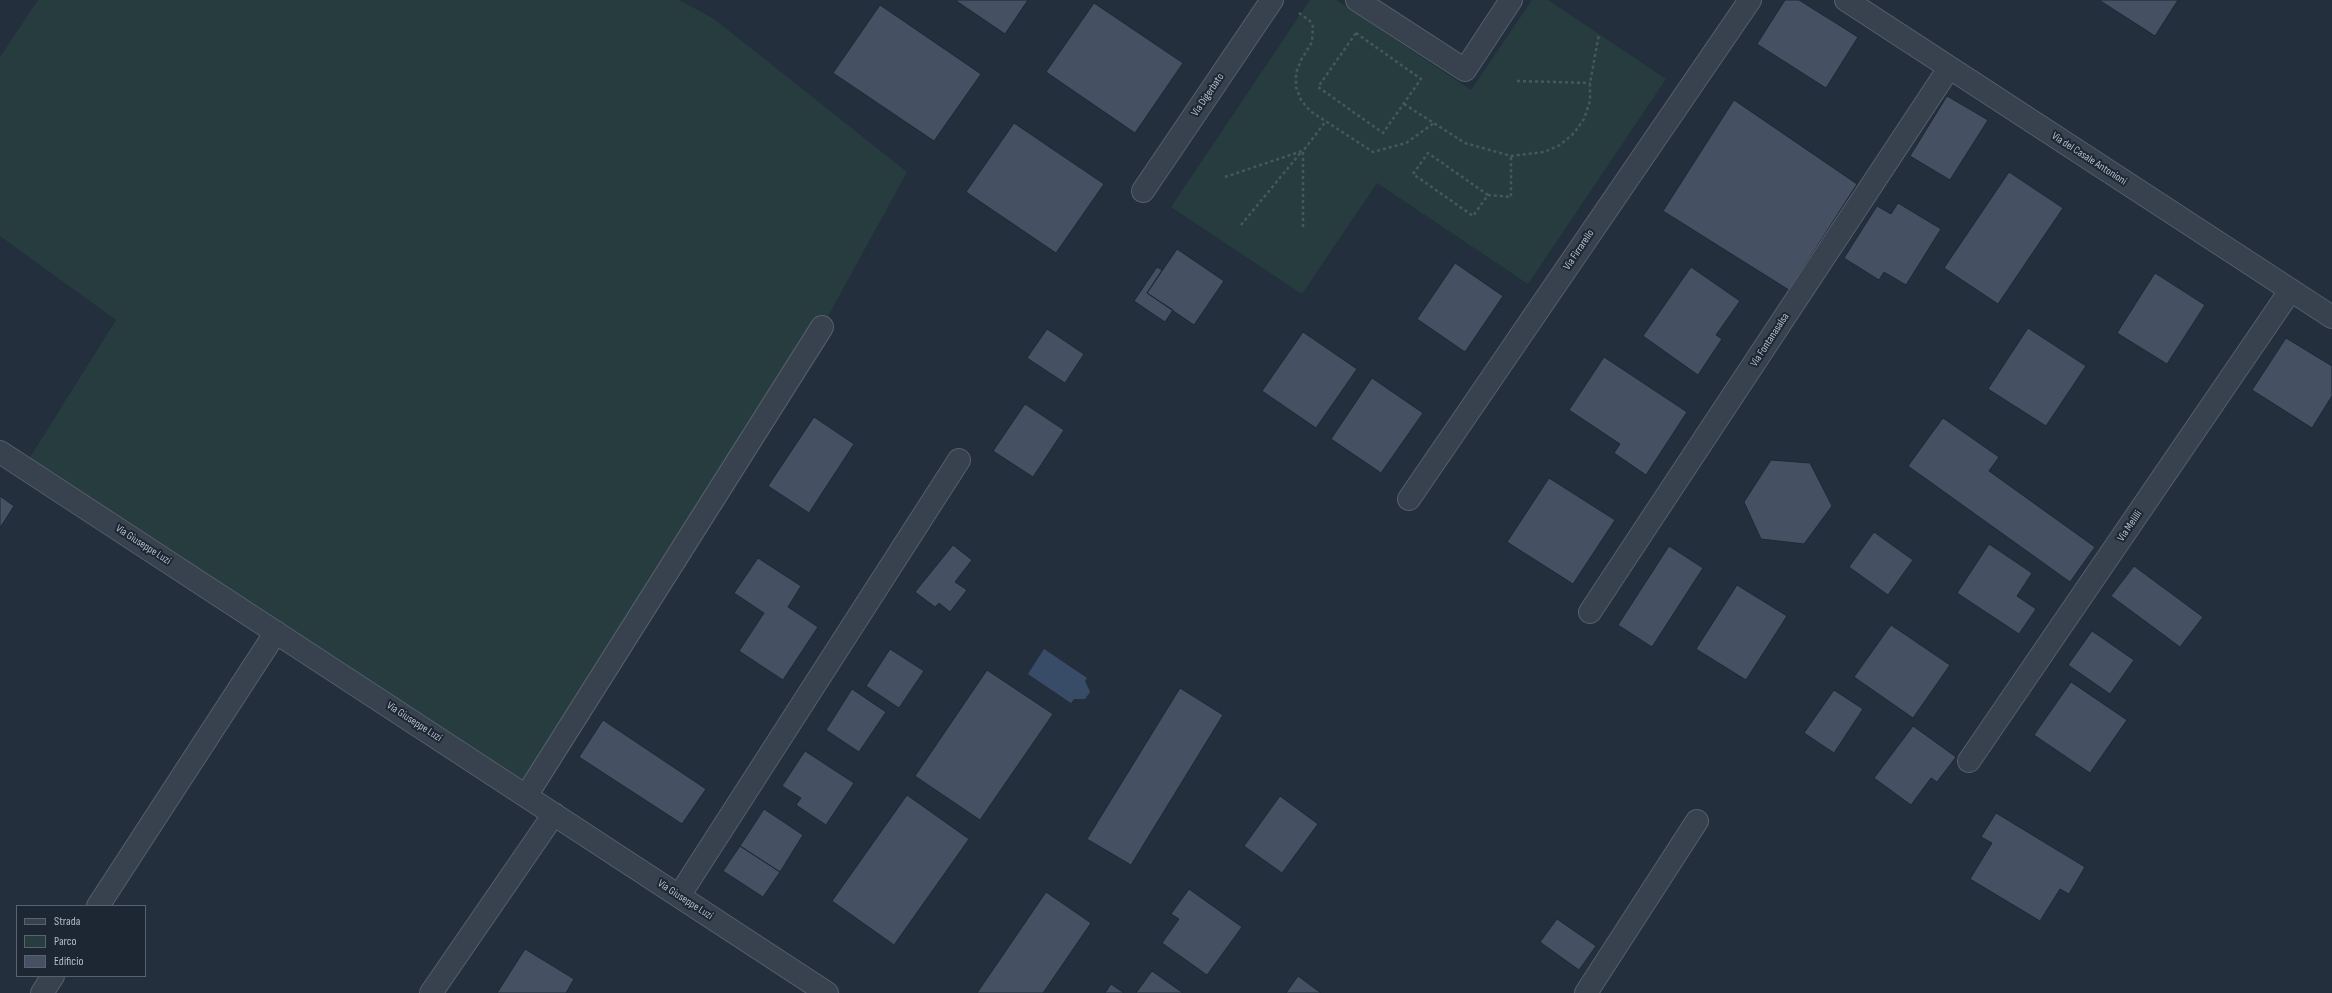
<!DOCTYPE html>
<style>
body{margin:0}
#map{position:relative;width:2332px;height:993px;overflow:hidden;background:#242f3e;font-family:"Sofia Sans Condensed",sans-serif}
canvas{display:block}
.legend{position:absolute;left:16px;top:905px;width:130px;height:72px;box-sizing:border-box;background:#1d2633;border:1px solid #59626f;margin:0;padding:5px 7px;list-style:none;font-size:12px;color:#b4bcc9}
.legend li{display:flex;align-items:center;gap:8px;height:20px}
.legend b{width:20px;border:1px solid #59626f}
</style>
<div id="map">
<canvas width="2332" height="993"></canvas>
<ul class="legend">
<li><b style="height:5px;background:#38414e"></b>Strada</li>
<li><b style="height:11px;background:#263c3f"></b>Parco</li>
<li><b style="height:11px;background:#455162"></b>Edificio</li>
</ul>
</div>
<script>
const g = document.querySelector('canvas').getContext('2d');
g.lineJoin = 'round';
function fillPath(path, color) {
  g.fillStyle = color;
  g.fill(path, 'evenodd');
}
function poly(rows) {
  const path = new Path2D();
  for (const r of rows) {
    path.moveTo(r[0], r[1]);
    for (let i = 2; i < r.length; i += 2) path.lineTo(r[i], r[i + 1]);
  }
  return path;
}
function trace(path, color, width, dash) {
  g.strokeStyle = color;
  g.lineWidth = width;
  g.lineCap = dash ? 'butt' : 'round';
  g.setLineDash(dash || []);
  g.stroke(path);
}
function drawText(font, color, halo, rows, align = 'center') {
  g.font = font + ' "Sofia Sans Condensed",sans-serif';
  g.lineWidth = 4;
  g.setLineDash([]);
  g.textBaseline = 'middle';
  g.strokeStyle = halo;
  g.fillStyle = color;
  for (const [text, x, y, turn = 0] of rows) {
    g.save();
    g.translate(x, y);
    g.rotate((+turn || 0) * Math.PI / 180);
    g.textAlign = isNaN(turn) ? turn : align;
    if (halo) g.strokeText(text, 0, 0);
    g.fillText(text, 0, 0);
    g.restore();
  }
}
const green = poly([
 [38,0,679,0,714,19,907,172,822,327,526,796,24,467,116,320,0,236,0,57],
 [1310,0,1336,0,1471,90,1532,0,1548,0,1666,79,1528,284,1377,183,1302,294,1171,207]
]);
const water = poly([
 [1044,649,1087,678,1085,681,1090,692,1085,699,1074,699,1071,703,1028,674]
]);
const building = poly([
 [955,0,1028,0,1005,34,955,0],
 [1785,0,1799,0,1858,37,1826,88,1757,44,1785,0],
 [2099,0,2178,0,2155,36,2099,0],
 [1094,3,1183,63,1135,133,1046,72,1094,3],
 [880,5,981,74,934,141,833,73,880,5],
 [1947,96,1988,120,1950,180,1910,156,1947,96],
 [1734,100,1857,184,1789,290,1663,211,1734,100],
 [1014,123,1104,184,1056,253,966,192,1014,123],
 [2009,172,2063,208,1998,304,1944,268,2009,172],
 [1898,203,1941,229,1906,285,1884,272,1879,280,1844,258,1877,206,1891,214,1898,203],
 [1177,249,1224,281,1194,325,1147,293,1177,249],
 [1455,263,1503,296,1465,352,1417,319,1455,263],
 [1157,267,1162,270,1147,293,1173,310,1165,322,1134,301,1157,267],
 [1691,267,1740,301,1716,335,1722,339,1698,375,1643,336,1691,267],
 [2155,273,2205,305,2167,364,2117,333,2155,273],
 [2028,328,2086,366,2046,426,1988,389,2028,328],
 [1047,329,1084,354,1065,383,1027,358,1047,329],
 [1303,332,1357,369,1316,428,1262,391,1303,332],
 [2286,338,2332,366,2332,396,2312,428,2252,390,2286,338],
 [1604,357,1687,412,1646,475,1614,453,1620,444,1569,410,1604,357],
 [1372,378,1423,413,1381,473,1331,439,1372,378],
 [1025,404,1064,430,1033,477,993,451,1025,404],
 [814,417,854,444,809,513,768,486,814,417],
 [1943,418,1999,457,1989,471,2095,547,2070,582,1908,466,1943,418],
 [1771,460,1810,463,1832,506,1804,544,1761,539,1744,502,1771,460],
 [1549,478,1615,520,1573,584,1507,542,1549,478],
 [0,496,14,506,0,528,0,496],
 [1874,532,1913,560,1888,595,1849,567,1874,532],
 [1989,544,2032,573,2017,596,2036,609,2019,634,1957,593,1989,544],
 [953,545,972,560,955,582,967,590,950,612,939,603,935,607,915,592,953,545],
 [1669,546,1703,568,1652,647,1618,625,1669,546],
 [758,558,801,586,788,607,818,627,783,680,739,651,764,613,734,593,758,558],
 [2134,566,2203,617,2180,647,2111,596,2134,566],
 [1737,585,1787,616,1746,680,1696,649,1737,585],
 [1891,625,1950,665,1913,718,1854,677,1891,625],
 [2092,631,2134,660,2110,694,2068,665,2092,631],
 [890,649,924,671,899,708,866,686,890,649],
 [987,670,1053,714,980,820,915,776,987,670],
 [2071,682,2127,720,2090,773,2034,735,2071,682],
 [1180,688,1223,715,1131,865,1087,839,1180,688],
 [852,689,886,712,859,752,826,730,852,689],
 [1834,690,1863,709,1834,753,1804,733,1834,690],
 [603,720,706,789,682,824,579,757,603,720],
 [1913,726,1956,757,1937,782,1931,778,1911,805,1874,778,1913,726],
 [805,751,854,783,826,825,796,805,801,798,782,786,805,751],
 [907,795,969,839,894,945,832,901,907,795],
 [1280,796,1318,824,1282,873,1244,846,1280,796],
 [764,809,803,835,780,872,740,846,764,809],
 [1996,813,2085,867,2069,894,2060,889,2040,921,1970,879,1992,843,1981,837,1996,813],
 [740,846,780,872,763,897,723,871,740,846],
 [1189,889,1242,927,1207,975,1162,943,1179,919,1171,914,1189,889],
 [1046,892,1091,923,1043,993,977,993,1046,892],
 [1557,919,1596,946,1579,970,1540,942,1557,919],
 [525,949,574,979,566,993,497,993,525,949],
 [1152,971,1183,993,1136,993,1152,971],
 [1298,976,1321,993,1286,993,1298,976],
 [1111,984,1124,993,1105,993,1111,984]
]);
const path = poly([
 [1299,13,1310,21,1313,27,1312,42,1301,60,1296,73,1296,87,1301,100,1310,111,1373,152,1406,143,1434,123],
 [1356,33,1421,79,1383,133,1318,87,1356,33],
 [1517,81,1590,83],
 [1404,104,1465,143,1511,156,1544,152,1560,145,1574,133,1584,119,1590,101,1590,83,1599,34],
 [1225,177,1302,151],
 [1488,195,1428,153,1413,174,1473,216,1488,195,1511,197,1511,156],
 [1241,225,1302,151],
 [1303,227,1303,151,1326,121]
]);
const minor = poly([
 [1357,0,1465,70,1511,0],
 [1846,0,2332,317],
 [1143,191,1272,0],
 [0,452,827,993],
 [1409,499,1750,0],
 [1590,612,1949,68],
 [1969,761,2290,291],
 [526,796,822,327],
 [679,896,959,460],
 [98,906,276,632],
 [42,993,53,976],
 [431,993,554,814],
 [1586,993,1697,821]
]);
const streetNames = [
 ["Via Digerbato",1208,95,-56],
 ["Via del Casale Antonioni",2089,159,33],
 ["Via Firrarello",1579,250,-56],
 ["Via Fontanasalsa",1770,340,-57],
 ["Via Melilli",2130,526,-56],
 ["Via Giuseppe Luzi",143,545,33],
 ["Via Giuseppe Luzi",414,722,33],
 ["Via Giuseppe Luzi",685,900,33]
];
fillPath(green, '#263c3f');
fillPath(water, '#394c67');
fillPath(building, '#455162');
trace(building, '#1f2835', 1);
trace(minor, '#565f6c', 24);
trace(path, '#44595c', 2.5, [3, 3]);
trace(minor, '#38414e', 22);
drawText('11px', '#b4bcc9', '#1d2633', streetNames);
</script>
